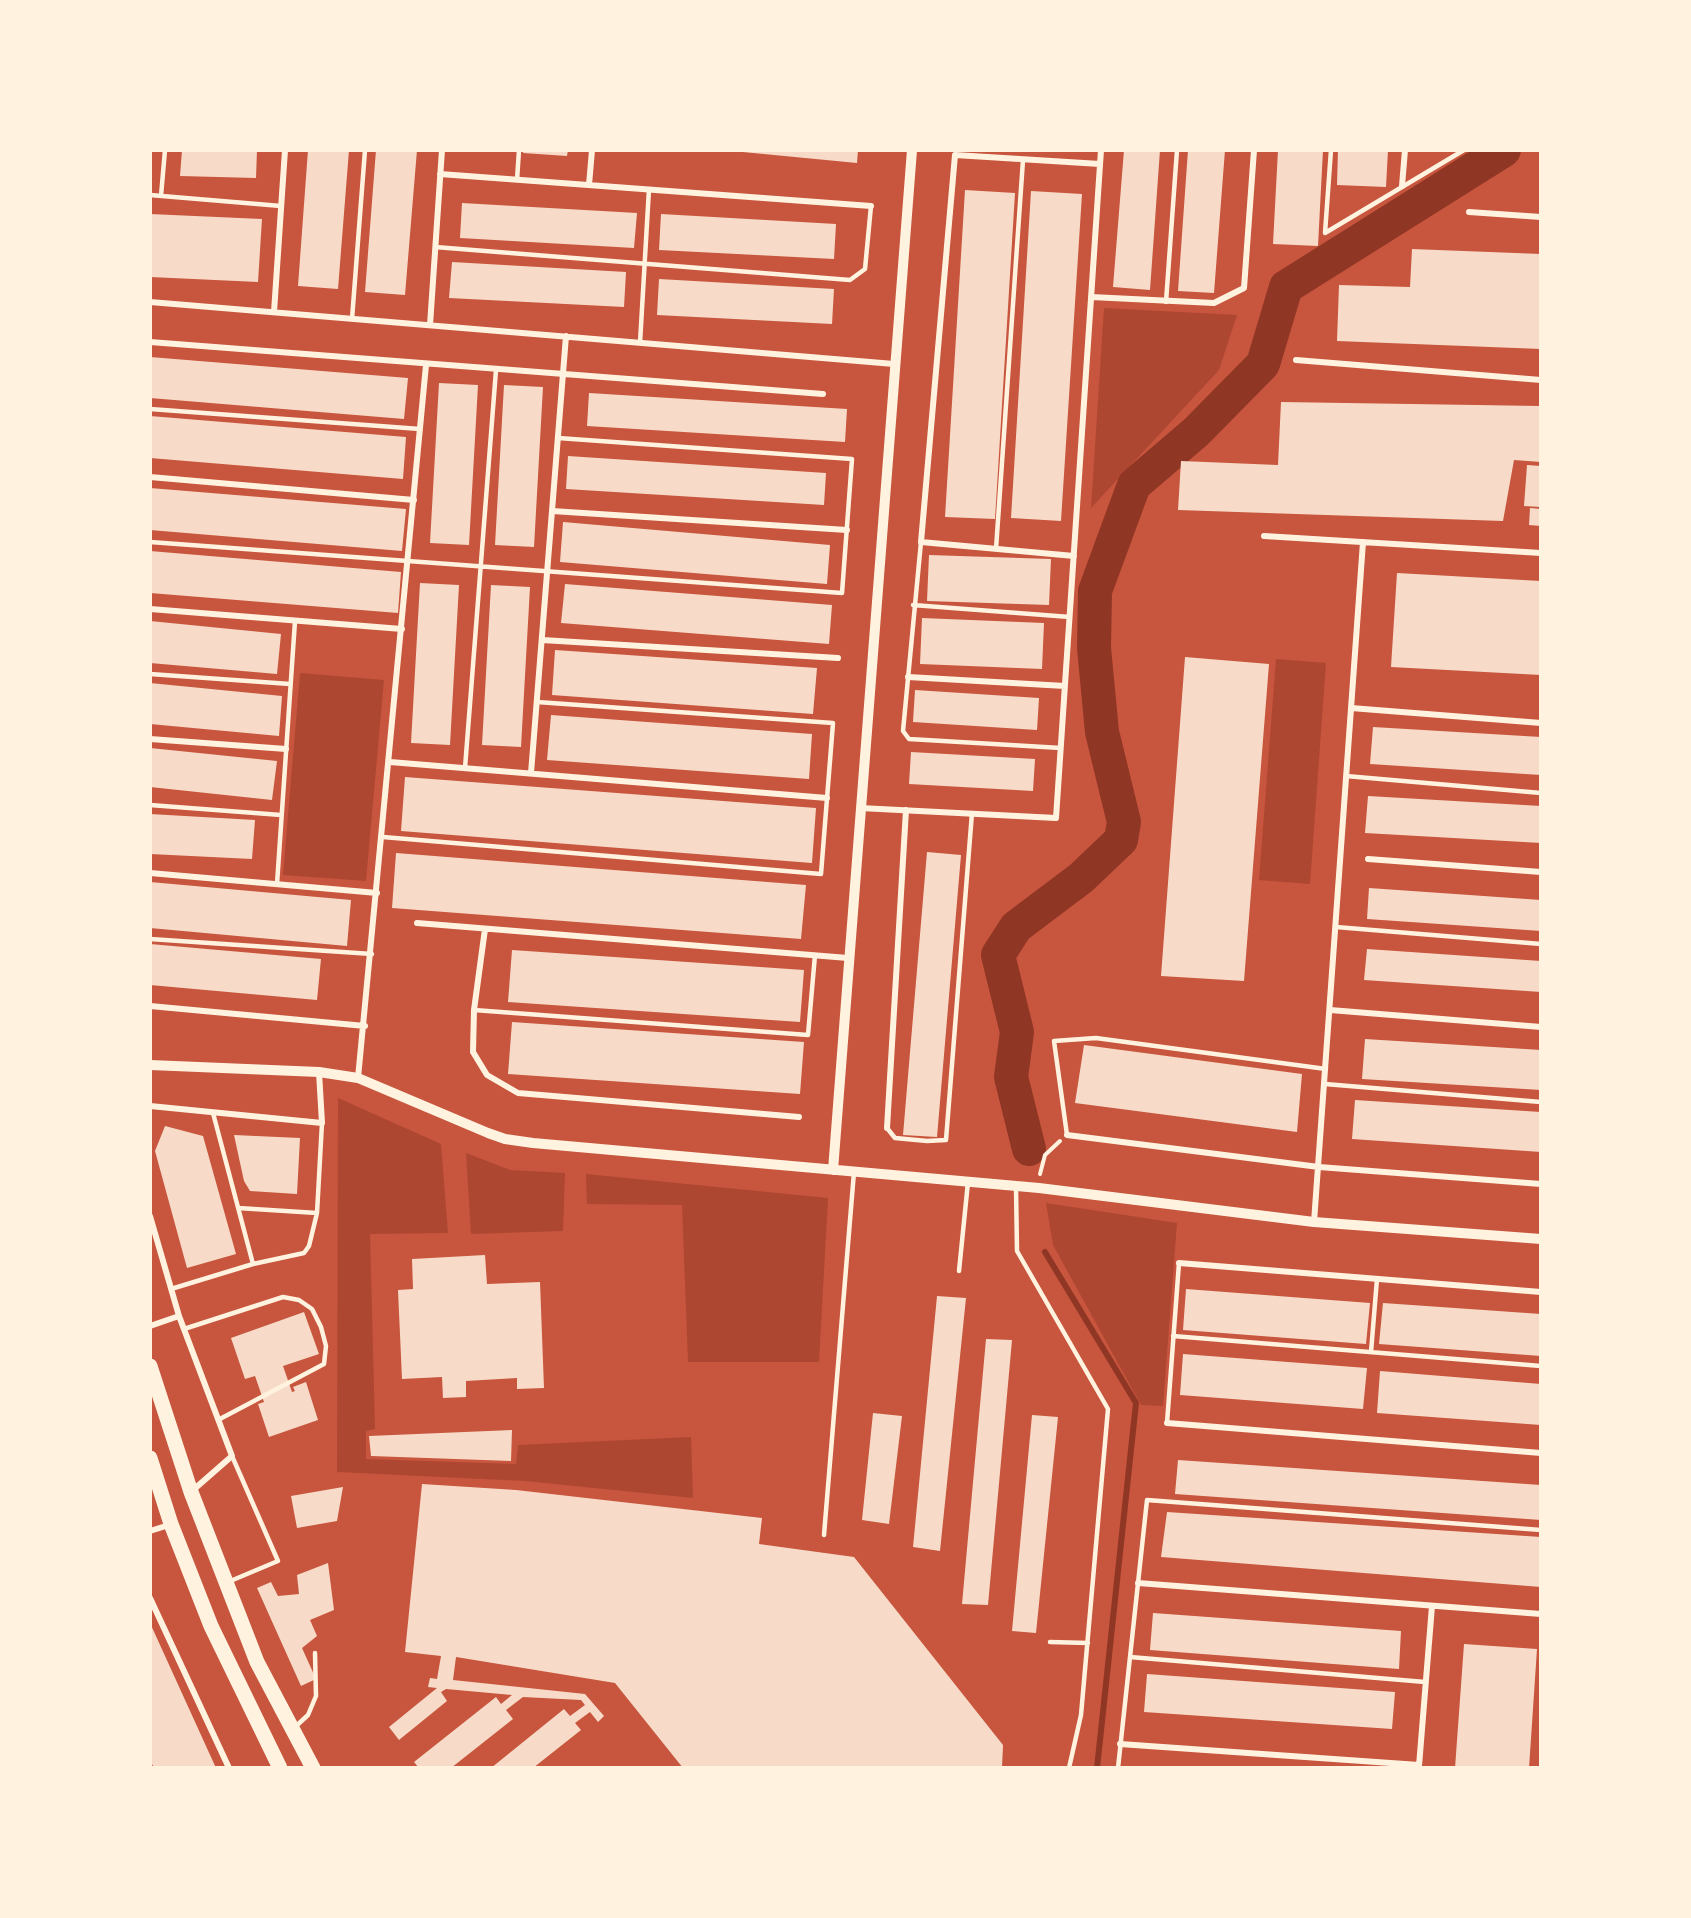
<!DOCTYPE html>
<style>
body{margin:0}
#map{position:relative;width:1691px;height:1918px;overflow:hidden;background:#c8553d;font-family:Montserrat,sans-serif}
canvas{display:block}
.frame{position:absolute;inset:0;border:152px solid #fff3e0;pointer-events:none}
</style>
<div id="map">
<canvas width="1691" height="1918"></canvas>
<div class="frame"></div>
</div>
<script>
const g = document.querySelector('canvas').getContext('2d');
g.lineJoin = 'round';
function fillPath(path, color) {
  g.fillStyle = color;
  g.fill(path, 'evenodd');
}
function poly(rows) {
  const path = new Path2D();
  for (const r of rows) {
    path.moveTo(r[0], r[1]);
    for (let i = 2; i < r.length; i += 2) path.lineTo(r[i], r[i + 1]);
  }
  return path;
}
function trace(path, color, width, dash) {
  g.strokeStyle = color;
  g.lineWidth = width;
  g.lineCap = dash ? 'butt' : 'round';
  g.setLineDash(dash || []);
  g.stroke(path);
}
const green = poly([
 [1104,308,1237,315,1219,370,1091,508],
 [1276,659,1326,663,1310,884,1259,880],
 [300,673,384,680,366,881,283,875],
 [338,1098,441,1144,448,1233,370,1234,375,1429,366,1431,366,1459,516,1464,518,1445,691,1437,693,1498,525,1481,337,1472],
 [466,1153,510,1170,565,1173,563,1231,471,1234],
 [586,1174,828,1198,819,1362,688,1362,682,1205,587,1204],
 [1046,1203,1177,1223,1163,1406,1141,1405,1053,1245]
]);
const stream = poly([
 [1045,1252,1136,1403,1097,1768]
]);
const river = poly([
 [1029,1149,1011,1077,1017,1032,998,955,1016,927,1081,878,1121,840,1124,822,1102,732,1094,648,1095,591,1134,485,1196,432,1263,364,1286,287,1504,150]
]);
const building = poly([
 [182,150,257,150,256,178,180,176],
 [308,150,349,150,338,289,298,286],
 [376,150,417,150,405,295,365,292],
 [524,150,568,150,567,156,523,153],
 [722,150,858,150,857,163],
 [1124,150,1160,150,1150,290,1113,287],
 [1188,150,1225,150,1214,293,1178,291],
 [1278,150,1323,150,1318,246,1273,244],
 [1338,150,1388,150,1386,187,1337,185],
 [965,190,1015,193,995,519,945,517],
 [1031,191,1082,194,1061,521,1011,518],
 [462,203,637,213,634,248,460,238],
 [150,214,262,219,258,282,150,277],
 [661,214,836,224,834,259,659,250],
 [1412,249,1541,254,1541,349,1337,341,1339,285,1410,287],
 [452,262,626,272,624,307,449,298],
 [659,279,834,289,832,324,657,315],
 [150,357,408,378,404,419,150,398],
 [439,383,478,385,469,545,430,543],
 [504,385,543,387,534,547,495,545],
 [589,393,847,409,845,442,587,426],
 [1281,402,1541,406,1541,462,1514,460,1503,521,1178,510,1181,461,1278,465],
 [150,416,406,437,403,479,150,458],
 [568,456,826,473,824,505,566,489],
 [1527,465,1541,466,1541,507,1524,506],
 [150,488,406,509,402,551,150,530],
 [1530,508,1541,509,1541,526,1529,525],
 [563,522,830,545,827,584,560,562],
 [150,551,401,572,398,613,150,593],
 [929,555,1051,559,1049,605,927,601],
 [1397,573,1541,581,1541,675,1391,667],
 [420,583,459,585,450,745,411,743],
 [565,584,832,605,829,644,561,623],
 [491,585,530,587,521,747,482,745],
 [922,618,1044,623,1042,669,920,664],
 [150,621,281,634,277,674,150,663],
 [555,650,817,668,813,714,552,695],
 [1185,657,1269,664,1244,981,1161,976],
 [150,683,282,696,279,736,150,724],
 [915,690,1039,698,1037,730,913,722],
 [551,715,812,734,809,779,547,760],
 [1373,727,1541,737,1541,775,1370,764],
 [150,748,277,761,272,800,150,787],
 [911,752,1035,759,1033,791,909,784],
 [405,777,816,808,812,863,401,831],
 [1368,796,1541,806,1541,843,1365,833],
 [150,814,255,820,252,859,150,854],
 [927,852,961,855,937,1137,903,1135],
 [396,853,806,885,801,939,392,908],
 [150,882,351,900,347,946,150,928],
 [1369,888,1541,900,1541,931,1367,919],
 [150,944,321,959,317,1000,150,985],
 [1367,949,1541,961,1541,992,1364,980],
 [512,950,804,970,800,1022,508,1002],
 [512,1022,804,1042,800,1094,508,1074],
 [1365,1039,1541,1050,1541,1090,1362,1079],
 [1084,1045,1302,1074,1297,1132,1075,1103],
 [1355,1100,1541,1112,1541,1152,1352,1139],
 [165,1126,203,1136,236,1254,187,1268,155,1151],
 [234,1135,300,1138,297,1194,250,1191,244,1181],
 [485,1255,487,1284,540,1282,544,1388,517,1389,517,1378,466,1381,466,1397,443,1398,442,1377,402,1379,398,1290,413,1289,412,1259],
 [1186,1289,1370,1303,1366,1344,1183,1330],
 [937,1296,966,1298,940,1551,913,1547],
 [1383,1303,1541,1314,1541,1356,1379,1344],
 [304,1312,319,1354,283,1366,292,1392,295,1391,293,1387,306,1382,318,1420,269,1437,258,1404,264,1402,255,1376,245,1379,231,1338],
 [986,1339,1012,1340,988,1605,962,1604],
 [1183,1354,1367,1368,1363,1409,1180,1395],
 [1380,1371,1541,1384,1541,1425,1377,1413],
 [873,1413,902,1416,889,1524,862,1520],
 [1032,1415,1058,1417,1036,1633,1012,1631],
 [512,1430,511,1461,371,1456,369,1436],
 [1178,1460,1541,1485,1541,1520,1175,1494],
 [422,1484,516,1490,762,1518,759,1544,854,1557,1003,1745,1002,1768,683,1768,615,1683,456,1657,453,1680,585,1694,604,1716,598,1722,590,1712,575,1723,581,1730,533,1768,491,1768,564,1709,570,1716,585,1705,581,1700,523,1697,506,1710,513,1719,451,1768,419,1768,414,1762,496,1697,501,1704,512,1695,446,1689,441,1692,447,1701,399,1740,389,1727,437,1688,428,1687,430,1678,437,1679,441,1656,405,1652],
 [343,1487,337,1521,297,1528,291,1496],
 [1167,1512,1541,1537,1541,1587,1161,1557],
 [328,1563,334,1610,310,1620,317,1636,302,1648,316,1679,301,1686,257,1588,271,1582,278,1596,299,1594,297,1575],
 [1153,1613,1401,1631,1399,1669,1150,1650],
 [150,1623,216,1768,154,1768,150,1760],
 [1464,1644,1537,1649,1529,1768,1455,1768],
 [1147,1674,1395,1692,1392,1729,1144,1712]
]);
const path = poly([
 [1040,1174,1045,1155,1060,1141]
]);
const service = poly([
 [1331,150,1325,233,1464,150],
 [517,180,519,150],
 [150,195,281,206],
 [161,196,165,150],
 [435,247,850,280,865,269,871,206],
 [1166,302,1177,150],
 [352,319,365,150],
 [640,343,649,189],
 [150,409,420,429],
 [150,542,842,593,852,459,558,438],
 [921,542,903,731,909,739,1061,748],
 [996,549,1023,160],
 [913,605,1070,617],
 [150,674,290,684],
 [465,768,496,370],
 [1346,776,1541,793],
 [150,805,281,815],
 [383,837,821,874,833,723,537,702],
 [277,884,295,621],
 [1336,927,1541,944],
 [150,939,372,954],
 [474,1010,808,1035,815,955],
 [1325,1084,1541,1102],
 [213,1113,253,1264],
 [887,1128,895,1138,927,1141,946,1140,972,813],
 [1067,1135,1054,1041,1096,1038,1326,1069],
 [1016,1187,1017,1251,1108,1409,1081,1715,1069,1768],
 [238,1208,317,1213],
 [959,1271,968,1182],
 [171,1289,253,1264,304,1253,309,1246,317,1213,322,1123],
 [184,1329,283,1297,299,1300,312,1309,321,1327,326,1346,324,1364,218,1420],
 [1173,1336,1541,1366],
 [1371,1352,1377,1279],
 [1167,1423,1179,1263],
 [824,1535,854,1172],
 [228,1582,278,1561,232,1456],
 [1050,1642,1088,1643],
 [1130,1657,1425,1682],
 [294,1728,308,1715,316,1696,315,1653],
 [1118,1768,1147,1500,1541,1530]
]);
const minor = poly([
 [440,174,871,206],
 [589,185,592,150],
 [1402,186,1405,150],
 [1469,212,1541,217],
 [1091,297,1214,303,1244,288,1254,150],
 [150,302,894,364],
 [274,312,285,150],
 [430,325,442,150],
 [150,342,823,394],
 [1296,360,1541,380],
 [150,477,414,500],
 [552,511,847,530],
 [1264,536,1541,553],
 [1074,556,921,542,955,155,1100,164],
 [150,609,402,629],
 [542,640,838,658],
 [908,677,1065,686],
 [1351,708,1541,723],
 [150,739,286,749],
 [390,762,827,798],
 [531,773,566,336],
 [860,808,1056,818,1101,150],
 [1368,859,1541,872],
 [150,873,377,893],
 [417,923,848,958],
 [485,929,474,1010,473,1052,487,1075,518,1093,799,1117],
 [150,1006,365,1026],
 [1330,1010,1541,1027],
 [358,1078,426,365],
 [150,1106,322,1123,319,1072],
 [887,1128,906,810],
 [1067,1135,1319,1167,1541,1184],
 [150,1216,179,1316],
 [1314,1222,1363,542],
 [1179,1263,1541,1292],
 [150,1326,179,1316,232,1456,192,1491],
 [1167,1423,1541,1453],
 [150,1531,169,1525],
 [1138,1583,1541,1614],
 [150,1598,229,1768],
 [1120,1744,1419,1765],
 [1419,1766,1432,1606]
]);
const tertiary = poly([
 [150,1065,319,1072,358,1078,488,1133,505,1139,533,1143,1039,1188,1314,1222,1541,1239],
 [833,1170,912,150]
]);
const primary = poly([
 [150,1366,191,1492,257,1662,313,1768],
 [150,1458,171,1524,211,1626,280,1768]
]);
fillPath(green, '#ae4732');
trace(stream, '#8f3625', 6);
trace(river, '#8f3625', 34);
fillPath(building, '#f7dbc8');
trace(path, '#fff3e0', 4);
trace(service, '#fff3e0', 4.5);
trace(minor, '#fff3e0', 6);
trace(tertiary, '#fff3e0', 10);
trace(primary, '#fff3e0', 15);
</script>
